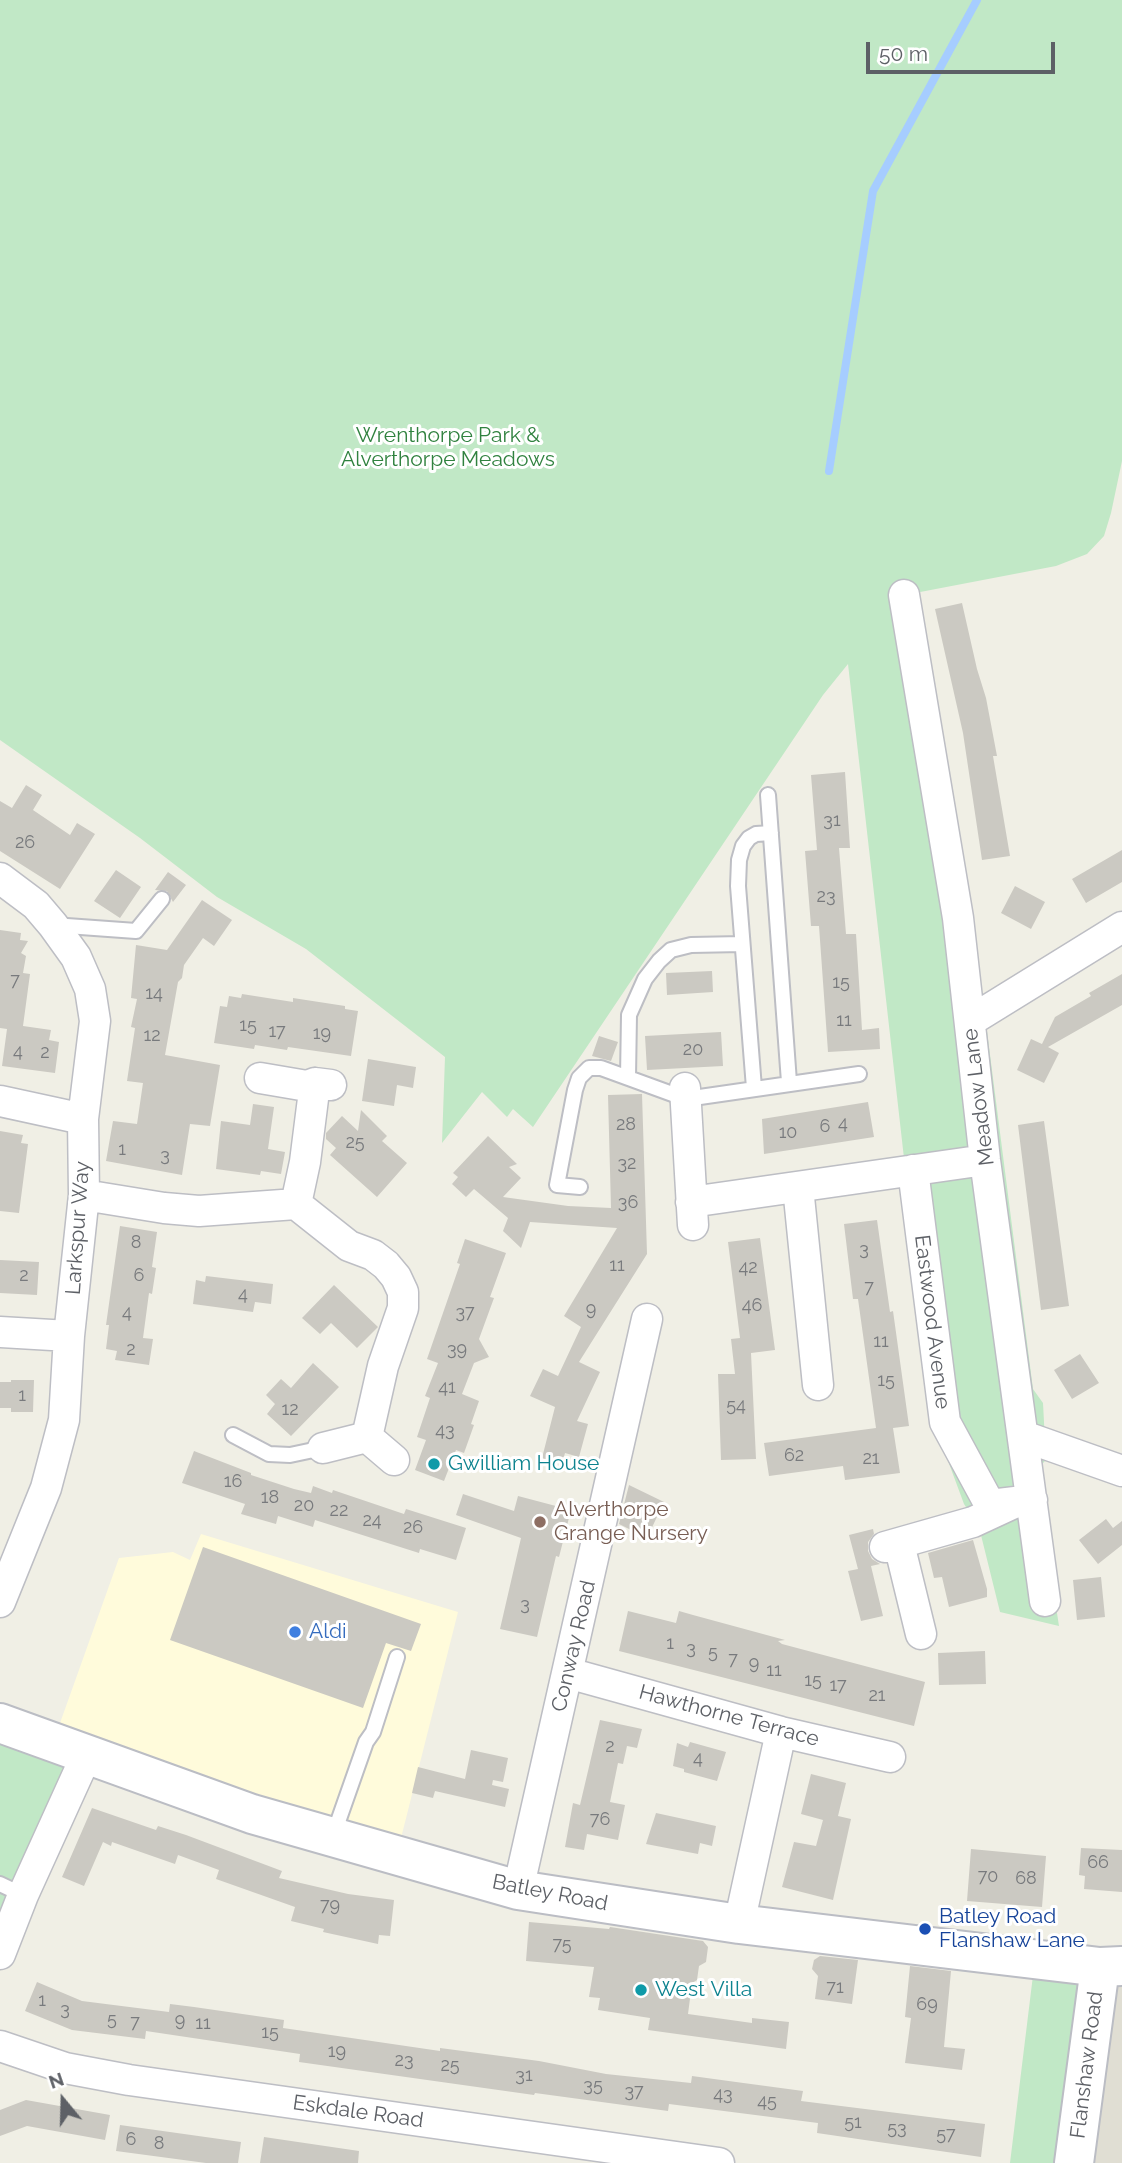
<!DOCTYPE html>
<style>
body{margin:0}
#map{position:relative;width:1122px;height:2163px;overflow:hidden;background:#f0efe5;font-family:Raleway,sans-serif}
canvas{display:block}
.north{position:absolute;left:28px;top:2065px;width:70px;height:70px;-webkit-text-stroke:5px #fff;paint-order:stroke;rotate:341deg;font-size:19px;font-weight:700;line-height:28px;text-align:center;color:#5d6066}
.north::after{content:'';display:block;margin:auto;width:24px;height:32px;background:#5d6066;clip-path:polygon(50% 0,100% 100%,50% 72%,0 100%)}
.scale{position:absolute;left:866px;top:42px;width:189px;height:32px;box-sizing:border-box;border:4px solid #5d6066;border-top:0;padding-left:9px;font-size:21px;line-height:24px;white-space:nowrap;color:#5d6066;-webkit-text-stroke:5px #fff;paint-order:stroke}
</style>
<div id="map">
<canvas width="1122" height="2163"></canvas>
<div class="north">N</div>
<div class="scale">50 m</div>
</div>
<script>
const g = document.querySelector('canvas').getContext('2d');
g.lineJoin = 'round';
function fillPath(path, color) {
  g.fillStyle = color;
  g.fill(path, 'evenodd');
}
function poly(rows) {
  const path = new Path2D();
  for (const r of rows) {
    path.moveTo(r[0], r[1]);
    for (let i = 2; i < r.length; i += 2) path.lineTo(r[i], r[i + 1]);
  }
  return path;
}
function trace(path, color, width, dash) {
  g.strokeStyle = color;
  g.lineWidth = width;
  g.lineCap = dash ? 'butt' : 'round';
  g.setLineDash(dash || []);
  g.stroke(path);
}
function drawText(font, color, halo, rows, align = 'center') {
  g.font = font + ' Raleway,sans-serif';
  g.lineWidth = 6;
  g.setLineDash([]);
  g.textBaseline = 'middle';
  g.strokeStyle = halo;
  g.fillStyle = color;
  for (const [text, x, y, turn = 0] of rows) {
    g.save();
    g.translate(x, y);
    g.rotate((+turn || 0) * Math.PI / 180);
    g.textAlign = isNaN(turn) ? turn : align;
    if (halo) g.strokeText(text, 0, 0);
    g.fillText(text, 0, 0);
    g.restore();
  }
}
const commercial = poly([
 [201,1534,458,1612,398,1850,55,1737,119,1558,173,1552,190,1560]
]);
const education = poly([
 [1122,1966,1122,2163,1074,2163,1100,1967]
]);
const green = poly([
 [0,0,1122,0,1122,461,1111,513,1104,536,1087,554,1056,566,915,593,971,907,1033,1389,1043,1403,1046,1460,1035,1471,1059,1626,1000,1612,979,1527,964,1504,934,1423,848,664,823,695,533,1127,513,1109,507,1117,482,1092,442,1143,445,1057,306,949,217,897,140,838,0,740],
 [0,1723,87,1754,0,1954],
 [1035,1959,1100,1967,1074,2163,1010,2163]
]);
const stream = poly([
 [829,471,873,191,977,0]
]);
const building = poly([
 [962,603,977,669,986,698,997,756,993,756,1010,856,982,860,963,733,935,609],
 [845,772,850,848,839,848,846,934,856,934,862,1030,879,1028,880,1049,828,1052,819,926,811,926,805,851,817,850,811,775],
 [26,785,42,795,33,810,70,835,77,823,95,834,60,889,0,851,0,801,12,808],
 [1122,850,1122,882,1086,903,1072,879],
 [116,870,141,887,120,918,94,901],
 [168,872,186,885,173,902,167,891,155,890],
 [1015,886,1045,902,1031,929,1001,913],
 [202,900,232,920,214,946,203,938,184,965,182,978,178,982,165,1055,220,1065,210,1126,190,1124,182,1175,106,1161,113,1121,137,1124,143,1083,127,1081,135,1028,131,1027,137,999,131,998,136,945,167,950],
 [0,930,21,933,20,940,28,941,21,953,26,956,23,973,30,974,23,1026,51,1030,49,1040,59,1042,55,1073,2,1066,7,1029,0,1028],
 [712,971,713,992,667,995,666,973],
 [1122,974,1122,1005,1048,1047,1059,1053,1044,1083,1017,1070,1031,1039,1042,1044,1055,1017,1091,996,1089,993],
 [242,994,293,1002,293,998,345,1006,345,1009,358,1011,351,1056,288,1047,287,1050,255,1045,254,1049,214,1043,220,1006,227,1007,229,996,241,998],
 [721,1032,723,1066,647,1070,645,1036],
 [599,1036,618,1042,611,1061,592,1056],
 [368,1059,416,1067,413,1088,397,1085,394,1106,362,1101],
 [642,1094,647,1254,579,1362,600,1372,577,1421,588,1424,579,1457,565,1453,562,1464,542,1458,555,1407,530,1396,543,1369,558,1376,581,1327,564,1316,617,1228,530,1222,521,1248,503,1231,508,1218,474,1189,466,1197,452,1184,458,1177,453,1173,488,1136,517,1164,509,1167,521,1178,503,1197,568,1206,611,1208,608,1095],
 [868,1102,874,1137,764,1154,762,1119],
 [253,1104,274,1107,268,1149,285,1152,281,1174,261,1171,260,1175,216,1169,221,1121,250,1125],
 [361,1110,387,1136,382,1141,407,1163,377,1197,330,1155,336,1148,326,1139,326,1133,342,1116,358,1131],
 [1044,1121,1069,1306,1041,1310,1018,1125],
 [0,1131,23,1135,21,1143,28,1144,19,1213,0,1211],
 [877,1220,890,1312,893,1311,909,1426,893,1428,900,1473,845,1480,843,1466,769,1476,764,1443,876,1428,858,1299,853,1299,844,1224],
 [120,1226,157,1232,152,1267,156,1268,152,1294,149,1293,143,1338,153,1339,149,1365,115,1360,117,1351,106,1349,109,1325,106,1325],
 [760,1238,775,1350,751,1353,756,1459,721,1460,718,1374,735,1374,731,1339,740,1338,728,1242],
 [465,1239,506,1253,490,1297,494,1298,479,1339,489,1357,474,1363,462,1394,479,1401,471,1424,474,1425,464,1453,456,1450,444,1481,415,1470,426,1440,417,1437,430,1398,425,1396,438,1363,427,1359,460,1264,457,1263],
 [0,1260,39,1262,37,1295,0,1293],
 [206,1276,273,1284,271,1304,255,1302,253,1312,193,1304,196,1280,205,1282],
 [334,1285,378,1327,357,1348,331,1323,320,1334,302,1318],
 [1080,1354,1099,1383,1072,1399,1054,1370],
 [313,1363,339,1387,291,1436,267,1414,275,1404,266,1395,281,1379,291,1388],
 [11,1380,34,1380,33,1412,11,1412,11,1408,0,1408,0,1382,11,1382],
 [194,1451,251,1473,251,1475,294,1489,311,1493,313,1486,332,1493,333,1490,404,1514,406,1509,466,1528,456,1560,420,1549,419,1553,315,1520,313,1527,278,1516,276,1524,241,1514,245,1504,182,1483],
 [629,1485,664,1502,647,1538,619,1524],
 [463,1494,514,1511,518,1496,571,1510,559,1557,556,1556,537,1637,500,1629,521,1538,456,1515],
 [1106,1519,1113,1528,1122,1521,1122,1545,1098,1564,1079,1540],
 [873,1529,874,1534,868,1542,868,1551,872,1559,880,1564,871,1566,883,1616,861,1621,848,1571,858,1569,849,1535],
 [973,1540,987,1589,987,1597,949,1607,942,1577,934,1578,928,1553],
 [203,1547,421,1624,411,1651,386,1643,363,1708,170,1640],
 [1101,1577,1105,1617,1077,1620,1073,1580],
 [628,1611,676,1623,679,1611,693,1615,785,1640,778,1641,782,1644,925,1682,914,1726,619,1651],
 [985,1651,986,1684,939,1685,938,1653],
 [600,1720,642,1729,637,1748,627,1746,623,1764,618,1763,610,1802,625,1805,618,1840,587,1834,584,1850,565,1847,573,1803,580,1805],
 [690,1742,726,1752,717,1781,684,1772,684,1769,673,1766,677,1743,688,1747],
 [471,1750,508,1758,503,1782,493,1780,492,1785,509,1789,505,1807,435,1791,433,1798,412,1793,418,1767,465,1779],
 [811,1774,846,1783,838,1816,851,1819,833,1900,782,1887,794,1842,816,1846,823,1820,801,1814],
 [92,1808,156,1830,158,1826,186,1835,282,1871,279,1878,348,1894,394,1900,390,1936,379,1935,378,1944,323,1932,324,1929,291,1921,295,1907,216,1879,219,1870,178,1855,175,1864,112,1842,111,1846,103,1842,84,1886,62,1877],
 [656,1813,716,1826,712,1846,700,1843,698,1854,646,1844],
 [1081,1848,1122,1850,1122,1892,1084,1889,1085,1876,1079,1875],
 [971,1849,1046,1856,1042,1907,967,1901],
 [529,1922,609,1929,610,1927,703,1941,708,1947,706,1962,699,1966,697,1980,692,1983,688,2014,752,2023,752,2018,789,2022,786,2049,648,2030,650,2018,598,2010,600,1998,589,1997,594,1967,526,1961],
 [820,1956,858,1960,852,2004,815,1999,818,1976,812,1969,814,1960],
 [910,1966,951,1971,944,2047,965,2049,962,2070,905,2063,911,2018,905,2017],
 [37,1982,82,2001,169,2012,170,2004,194,2007,284,2020,283,2028,440,2051,440,2048,539,2061,606,2074,691,2083,692,2076,736,2082,803,2091,801,2101,985,2124,981,2157,817,2133,818,2123,669,2104,668,2111,535,2093,534,2095,299,2062,300,2054,146,2031,145,2039,72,2030,25,2011],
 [26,2100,110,2115,105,2140,27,2126,0,2136,0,2110],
 [120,2125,241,2142,238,2163,206,2163,116,2151],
 [264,2137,359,2151,358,2163,260,2163]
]);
const lane = poly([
 [768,795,789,1082],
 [53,925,136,931,162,899],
 [628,1077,629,1015,645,979,659,961,671,950,691,945,742,944],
 [754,1088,738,886,739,860,743,846,749,838,756,834,771,833],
 [580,1187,557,1185,575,1090,579,1078,589,1068,601,1068,686,1099,859,1074],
 [233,1435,269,1454,290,1455,323,1448],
 [333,1836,366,1742,373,1732,397,1657],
 [0,1884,23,1895]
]);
const street = poly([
 [904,595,958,918,985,1160,1045,1601],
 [0,878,36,905,53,925,76,957,90,989,95,1021,83,1119,84,1195,69,1336,64,1420,46,1488,0,1602],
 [970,1021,1122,927],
 [260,1078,307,1086,315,1083,331,1085],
 [685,1088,693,1225],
 [0,1101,83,1119],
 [913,1170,945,1422,990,1505,1032,1500],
 [798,1187,818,1385],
 [84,1195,164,1208,199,1211,296,1204,349,1246,373,1255,386,1265,396,1277,403,1292,403,1308,383,1366,367,1437],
 [691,1202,985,1160],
 [296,1204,305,1162,315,1083],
 [0,1332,69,1336],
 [1023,1436,1122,1471],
 [323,1448,367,1437,394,1460],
 [899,1544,921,1634],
 [885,1547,973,1522,1014,1503],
 [568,1673,781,1732,890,1757],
 [518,1890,647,1319],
 [739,1924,781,1732],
 [0,1954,23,1895,87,1754],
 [0,2046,65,2068,129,2080,719,2163]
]);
const secondary = poly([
 [0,1723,252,1814,518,1890,739,1924,1100,1967,1122,1966],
 [1074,2163,1100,1967]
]);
const markers = [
 [434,1464,7,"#0f9aa8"],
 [540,1522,7,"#8d6e63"],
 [295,1632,7,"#3f7fe0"],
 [925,1929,7,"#1a4fb4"],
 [641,1990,7,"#0f9aa8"]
];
const numberNames = [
 ["31",832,821],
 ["26",25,843],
 ["23",826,897],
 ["7",15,981],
 ["15",841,983],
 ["14",154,994],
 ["11",844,1021],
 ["15",248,1026],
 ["17",277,1032],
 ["19",322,1034],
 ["12",152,1036],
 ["20",693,1050],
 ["4",18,1052],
 ["2",45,1053],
 ["4",843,1124],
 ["28",626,1125],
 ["6",825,1127],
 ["10",788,1133],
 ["25",355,1143],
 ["1",122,1150],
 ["3",165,1156],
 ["32",627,1164],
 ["36",628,1203],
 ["8",136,1243],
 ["3",864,1250],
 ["11",617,1266],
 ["42",748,1268],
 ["2",24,1276],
 ["6",139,1276],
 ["7",869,1288],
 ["4",243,1295],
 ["46",752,1306],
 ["9",591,1310],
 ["4",127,1313],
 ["37",465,1313],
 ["11",881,1342],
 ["2",131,1350],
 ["39",457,1350],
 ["15",886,1381],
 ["41",447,1388],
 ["1",22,1396],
 ["54",736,1406],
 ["12",290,1410],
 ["43",445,1431],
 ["62",794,1456],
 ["21",871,1459],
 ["16",233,1482],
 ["18",270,1498],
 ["20",304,1506],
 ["22",339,1511],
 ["24",372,1521],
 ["26",413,1528],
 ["3",525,1605],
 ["1",670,1644],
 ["3",691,1649],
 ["5",713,1653],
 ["7",733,1660],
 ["9",754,1664],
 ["11",774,1671],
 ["15",813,1681],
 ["17",838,1686],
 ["21",877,1696],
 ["2",610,1747],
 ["4",698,1759],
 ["76",600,1820],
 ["66",1098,1863],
 ["70",988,1877],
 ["68",1026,1879],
 ["79",330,1906],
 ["75",562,1945],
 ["71",835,1988],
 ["1",42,2001],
 ["69",927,2005],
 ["3",65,2010],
 ["5",112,2020],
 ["9",180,2021],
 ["7",135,2023],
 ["11",203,2024],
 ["15",270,2033],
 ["19",337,2052],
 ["23",404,2061],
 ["25",450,2066],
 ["31",524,2076],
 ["35",593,2086],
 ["37",634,2092],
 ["43",723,2095],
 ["45",767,2102],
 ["51",853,2123],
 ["53",897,2129],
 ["57",946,2135],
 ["6",131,2140],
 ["8",159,2144]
];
const parkNames = [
 ["Wrenthorpe Park &",448,436],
 ["Alverthorpe Meadows",448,460]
];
const streetNames = [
 ["Meadow Lane",979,1097,-97],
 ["Larkspur Way",78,1228,-86],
 ["Eastwood Avenue",932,1322,83],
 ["Conway Road",574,1646,-77],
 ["Hawthorne Terrace",729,1716,15],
 ["Batley Road",550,1893,11],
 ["Flanshaw Road",1087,2065,-83],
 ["Eskdale Road",358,2112,8]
];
const cultureNames = [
 ["Gwilliam House",448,1464],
 ["West Villa",655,1990]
];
const educationNames = [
 ["Alverthorpe",554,1510],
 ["Grange Nursery",554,1534]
];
const shopNames = [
 ["Aldi",309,1632]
];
const transitNames = [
 ["Batley Road",939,1917],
 ["Flanshaw Lane",939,1941]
];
fillPath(commercial, '#fffbdb');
fillPath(education, '#e0ded3');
fillPath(green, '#c1e8c6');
trace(stream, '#a6cdff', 8);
fillPath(building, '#cbc9c2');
trace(lane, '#bdbec4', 18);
trace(street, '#bdbec4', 33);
trace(secondary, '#bbbdc4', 42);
trace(lane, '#fff', 14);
trace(street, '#fff', 30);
trace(secondary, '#fff', 38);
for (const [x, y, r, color] of markers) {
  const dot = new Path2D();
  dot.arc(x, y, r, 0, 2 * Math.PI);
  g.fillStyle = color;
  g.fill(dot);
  trace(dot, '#fff', 2.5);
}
drawText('18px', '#787a7d', null, numberNames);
drawText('21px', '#30823f', '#fff', parkNames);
drawText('21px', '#5d6066', '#fff', streetNames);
drawText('21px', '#0d838f', '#fff', cultureNames, 'left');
drawText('21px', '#785e54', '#fff', educationNames, 'left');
drawText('21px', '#366cbe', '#fff', shopNames, 'left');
drawText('21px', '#164399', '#fff', transitNames, 'left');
</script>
